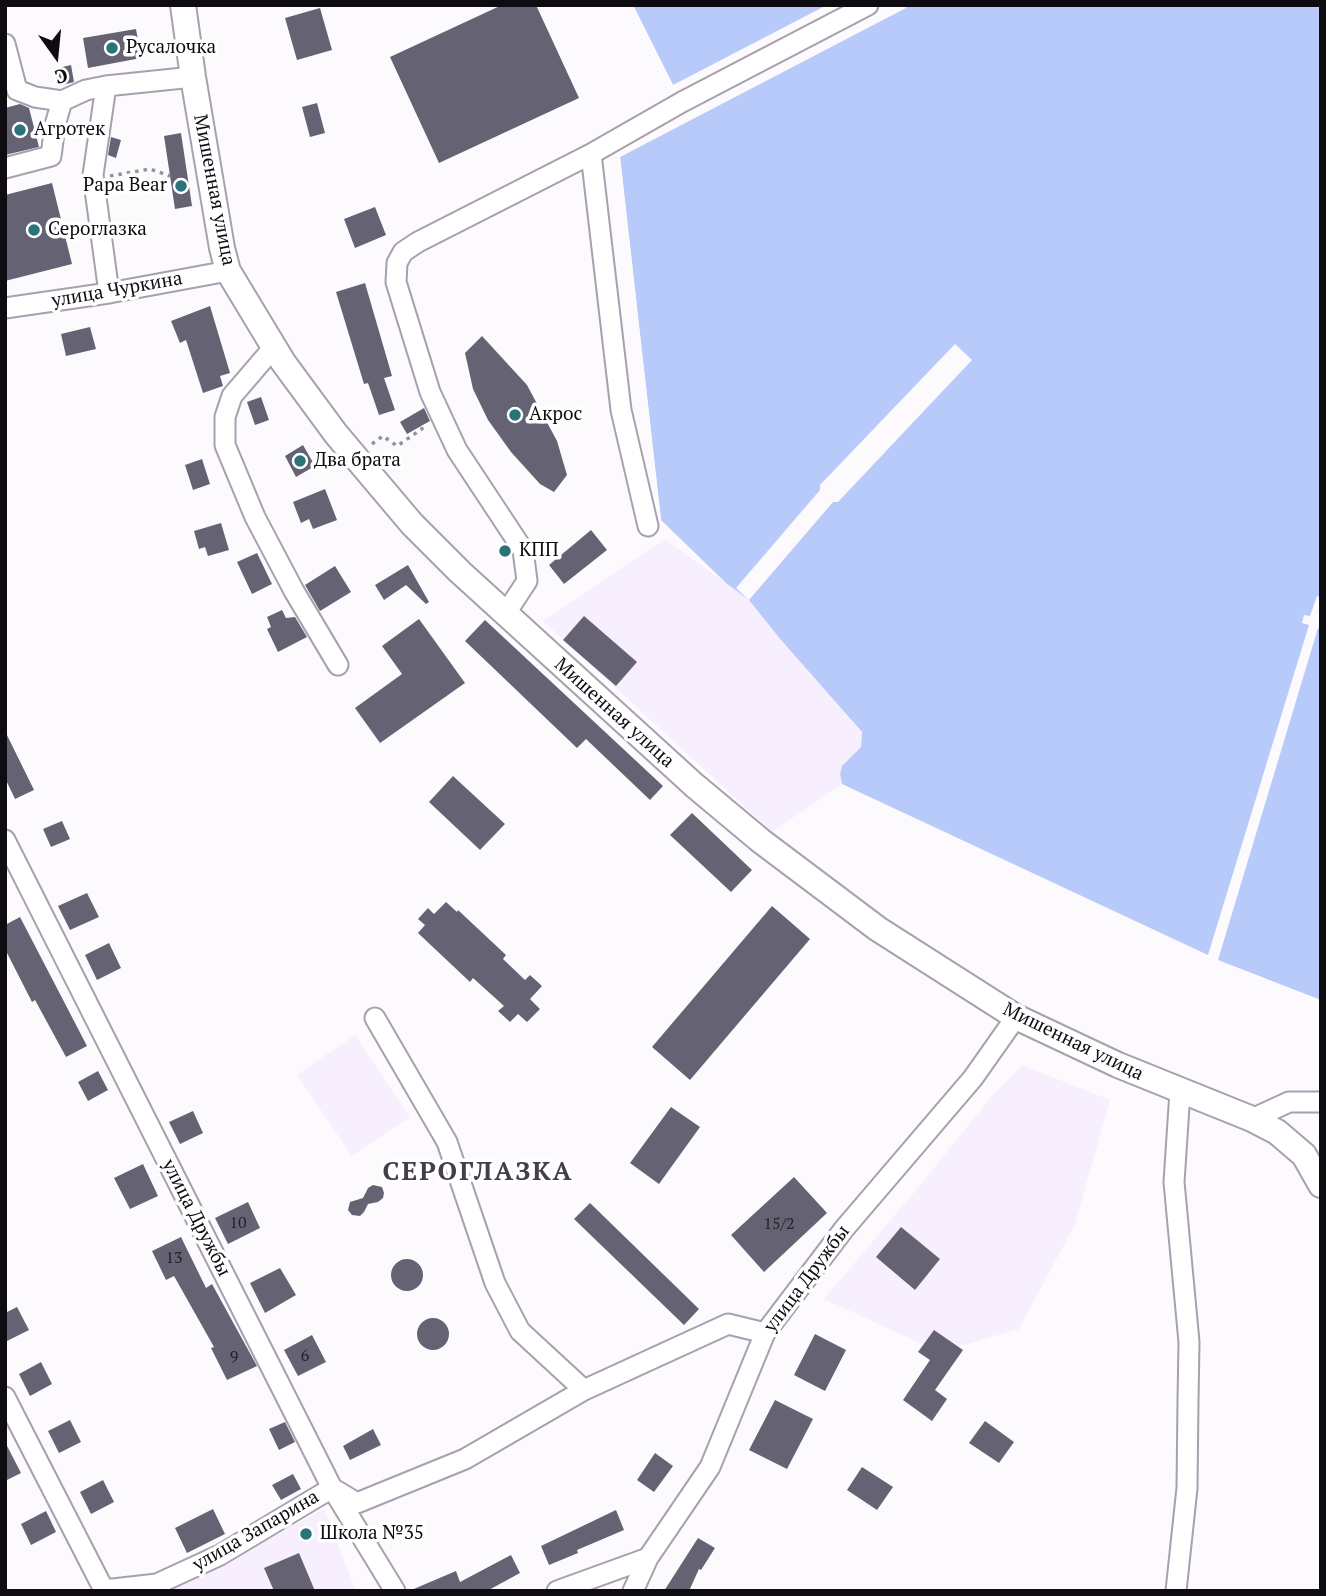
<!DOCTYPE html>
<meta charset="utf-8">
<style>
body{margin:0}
#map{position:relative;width:1326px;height:1596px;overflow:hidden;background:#fcfafd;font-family:"PT Serif",serif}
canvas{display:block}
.frame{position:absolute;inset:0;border:7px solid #0f0c11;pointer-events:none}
.north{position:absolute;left:21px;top:21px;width:70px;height:70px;-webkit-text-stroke:5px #fff;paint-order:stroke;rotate:165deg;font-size:19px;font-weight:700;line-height:28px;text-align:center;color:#0f0c11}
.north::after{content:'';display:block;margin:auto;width:24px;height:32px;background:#0f0c11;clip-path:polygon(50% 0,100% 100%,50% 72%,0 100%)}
</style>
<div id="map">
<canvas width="1326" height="1596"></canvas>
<div class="frame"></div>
<div class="north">С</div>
</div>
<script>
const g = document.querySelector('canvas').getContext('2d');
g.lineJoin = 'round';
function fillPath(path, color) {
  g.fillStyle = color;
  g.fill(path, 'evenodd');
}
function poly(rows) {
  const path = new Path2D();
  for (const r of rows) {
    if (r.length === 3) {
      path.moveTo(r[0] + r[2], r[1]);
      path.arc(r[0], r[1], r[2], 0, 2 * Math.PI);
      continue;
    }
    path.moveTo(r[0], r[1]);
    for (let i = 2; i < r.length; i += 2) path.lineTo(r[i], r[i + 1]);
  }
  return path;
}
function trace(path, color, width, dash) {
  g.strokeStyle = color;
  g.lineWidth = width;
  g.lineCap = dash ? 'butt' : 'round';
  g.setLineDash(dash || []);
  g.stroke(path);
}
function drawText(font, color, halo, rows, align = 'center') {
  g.font = font + ' "PT Serif",serif';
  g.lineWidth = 7;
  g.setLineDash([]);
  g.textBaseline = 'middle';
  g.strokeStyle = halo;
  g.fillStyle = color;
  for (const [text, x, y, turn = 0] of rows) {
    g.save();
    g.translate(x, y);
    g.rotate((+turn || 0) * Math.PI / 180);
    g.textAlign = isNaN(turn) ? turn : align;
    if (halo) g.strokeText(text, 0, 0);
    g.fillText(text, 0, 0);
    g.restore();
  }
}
const built = poly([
 [665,539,749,600,781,640,862,733,861,747,842,766,840,774,842,784,772,832,543,621],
 [355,1035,410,1117,352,1156,297,1075],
 [1022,1065,1110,1100,1075,1224,1019,1329,939,1352,824,1299,917,1189,991,1097],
 [324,1509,356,1591,156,1591,232,1559]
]);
const water = poly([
 [633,5,1321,5,1321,597,1317,596,1310,616,1304,615,1302,623,1309,625,1208,955,842,784,840,774,842,766,861,747,862,732,781,640,749,600,727,584,661,520,620,157,690,119],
 [1318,628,1321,629,1321,1000,1218,960]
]);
const pier = poly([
 [630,5,633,5,673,85,827,5,905,5,906,8,620,157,661,520,659,522,616,157,626,149,686,117],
 [955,344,972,360,838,502,833,502,749,600,736,588,820,490,820,485]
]);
const building = poly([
 [502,5,536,5,579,98,439,163,390,57],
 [320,8,332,50,297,60,285,18],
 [136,29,141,58,88,68,83,38],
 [71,65,74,82,58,86,54,69],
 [317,103,325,133,310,137,302,107],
 [20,104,29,108,39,147,5,155,5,108],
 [181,133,192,206,175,209,164,136],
 [111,137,121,140,116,158,108,155],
 [52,183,72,264,5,281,5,195],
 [375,207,386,235,355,248,344,219],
 [365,283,392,376,384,378,395,410,379,415,368,383,364,384,336,292],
 [210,306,230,373,220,376,223,386,203,393,186,340,180,343,171,321],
 [90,327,96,349,66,356,61,334],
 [482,336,527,385,557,441,567,475,554,492,540,484,511,452,488,420,473,389,465,353],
 [261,397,269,420,255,425,247,402],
 [424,408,430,421,407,434,400,422],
 [303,445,315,466,296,477,285,456],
 [202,459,210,484,193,490,185,465],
 [325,489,337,520,313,529,309,519,301,523,293,502],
 [221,523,229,550,208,556,205,547,199,549,194,531],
 [591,530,607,550,564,584,549,565],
 [257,553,272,584,252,594,237,562],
 [408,565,429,602,426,604,406,585,384,600,375,585],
 [335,566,351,592,320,611,305,585],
 [282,610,286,618,295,617,307,637,278,652,267,629,271,627,267,617],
 [584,616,637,662,616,686,563,640],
 [419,619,465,683,380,743,355,708,402,674,382,646],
 [485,620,663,786,650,800,586,739,577,748,465,641],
 [5,731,34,790,15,799,5,778],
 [453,776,505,824,480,850,429,802],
 [692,813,752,870,731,892,670,835],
 [62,821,70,839,51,847,43,829],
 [87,893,99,917,70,930,58,906],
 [446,902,457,912,458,910,506,955,503,959,525,980,530,975,542,986,530,999,540,1009,527,1022,518,1014,510,1022,498,1011,504,1006,473,978,470,982,418,933,425,925,418,919,428,908,434,914],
 [772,906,810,939,690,1080,652,1047],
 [20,917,87,1046,66,1057,35,1000,32,1002,5,949,5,925],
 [109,943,121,968,97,980,85,955],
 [98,1071,108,1090,88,1101,78,1082],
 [671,1107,700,1127,659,1184,630,1163],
 [193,1111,203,1133,180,1144,169,1122],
 [143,1164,158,1196,130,1209,114,1178],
 [794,1177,827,1213,764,1272,731,1235],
 [373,1185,382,1187,384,1193,383,1198,378,1202,368,1204,364,1212,360,1216,352,1215,348,1210,350,1202,363,1198,368,1188],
 [248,1202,260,1228,228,1244,215,1218],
 [590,1203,699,1309,684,1325,574,1219],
 [901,1227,940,1259,915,1290,876,1257],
 [181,1237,206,1288,212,1284,257,1366,227,1380,211,1348,214,1347,174,1276,166,1280,152,1251],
 [407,1275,16],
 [280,1268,296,1295,265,1313,250,1283],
 [17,1307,29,1330,5,1342,5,1313],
 [433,1334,16],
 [934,1330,963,1350,935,1390,947,1399,932,1421,903,1400,930,1360,918,1352],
 [815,1334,846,1350,825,1391,794,1375],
 [312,1335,326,1362,298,1376,284,1350],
 [41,1362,52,1384,30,1396,19,1374],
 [775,1400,813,1419,787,1469,749,1450],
 [70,1420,81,1442,59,1453,48,1431],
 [985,1421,1014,1442,999,1463,969,1443],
 [285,1422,295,1442,279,1450,269,1429],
 [373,1429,381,1445,350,1460,343,1446],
 [5,1442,21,1473,5,1481],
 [655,1453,673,1466,654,1492,637,1480],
 [862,1467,893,1487,877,1510,847,1490],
 [293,1474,301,1489,281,1500,272,1485],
 [103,1480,114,1502,91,1514,80,1492],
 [213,1509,225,1534,187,1553,175,1528],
 [616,1510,624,1530,577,1550,578,1553,549,1565,541,1546],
 [46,1511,56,1532,31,1545,21,1524],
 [698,1538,715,1548,701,1570,699,1569,689,1591,664,1591],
 [299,1553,315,1591,274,1591,264,1568],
 [511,1555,520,1573,487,1591,409,1591,456,1571,460,1582]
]);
const path = poly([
 [110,176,150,169,170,176],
 [372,444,383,436,397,446,422,429,421,425]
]);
const minor = poly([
 [5,44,17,90,35,97,62,101],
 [106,86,93,175,109,293],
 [5,168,51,156,55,125,62,101,86,90,106,86,193,77],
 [5,308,109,293,228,271],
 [274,347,232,396,225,417,225,445,255,517,294,591,338,665],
 [648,526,621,410,591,154,682,102,868,5],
 [506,613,527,581,523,550,457,450,430,392,396,282,397,263,403,252,418,242,591,154],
 [5,840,332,1488,395,1591],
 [375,1018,447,1142,495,1283,520,1331,584,1390],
 [1252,1119,1289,1102,1321,1102],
 [5,1397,104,1590,157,1584,220,1555,332,1488,357,1503,465,1459,584,1390,728,1324,765,1333],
 [557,1591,648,1558,710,1467,765,1333,844,1229,973,1078,1016,1017],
 [633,1591,648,1558],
 [1176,1591,1187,1488,1188,1401,1189,1342,1174,1182,1180,1091]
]);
const major = poly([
 [183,5,193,77,222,248,228,271,283,362,336,434,412,524,460,572,694,785,761,841,878,929,1016,1017,1118,1065,1252,1119,1277,1132,1304,1155,1321,1185]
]);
const markers = [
 [112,48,7,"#2a7479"],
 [20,130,7,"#2a7479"],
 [181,186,7,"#2a7479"],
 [34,230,7,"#2a7479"],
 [515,415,7,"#2a7479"],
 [300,461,7,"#2a7479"],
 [505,551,7,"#2a7479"],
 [306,1534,7,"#2a7479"]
];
const numberNames = [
 ["10",238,1223],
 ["15/2",779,1224],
 ["13",174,1258],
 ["6",305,1356],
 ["9",234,1357]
];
const poiNames = [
 ["Русалочка",126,48],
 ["Агротек",34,130],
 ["Papa Bear",167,186,"right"],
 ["Сероглазка",48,230],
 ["Акрос",529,415],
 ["Два брата",314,461],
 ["КПП",519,551],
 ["Школа №35",320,1534]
];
const streetNames = [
 ["Мишенная улица",214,190,79],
 ["улица Чуркина",117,290,-10],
 ["Мишенная улица",614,713,42],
 ["Мишенная улица",1073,1042,26],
 ["улица Дружбы",196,1218,63],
 ["улица Дружбы",807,1279,-53],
 ["улица Запарина",256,1531,-30]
];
const districtNames = [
 ["СЕРОГЛАЗКА",478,1173]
];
fillPath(built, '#f7effd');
fillPath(water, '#b8caf9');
fillPath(pier, '#fcfafd');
fillPath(building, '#656373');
trace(minor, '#a89faf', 23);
trace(major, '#a89faf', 28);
trace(path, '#949296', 3.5, [3.5, 5]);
trace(minor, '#fff', 19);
trace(major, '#fff', 24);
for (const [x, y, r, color] of markers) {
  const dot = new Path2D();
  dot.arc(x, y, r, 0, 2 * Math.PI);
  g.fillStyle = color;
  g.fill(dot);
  trace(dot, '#fff', 2.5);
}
drawText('16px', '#24222a', null, numberNames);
drawText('19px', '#0f0c11', '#fff', poiNames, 'left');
drawText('19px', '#0f0c11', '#fff', streetNames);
g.letterSpacing = '2px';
drawText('bold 26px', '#453d4b', '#fff', districtNames);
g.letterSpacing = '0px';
</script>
